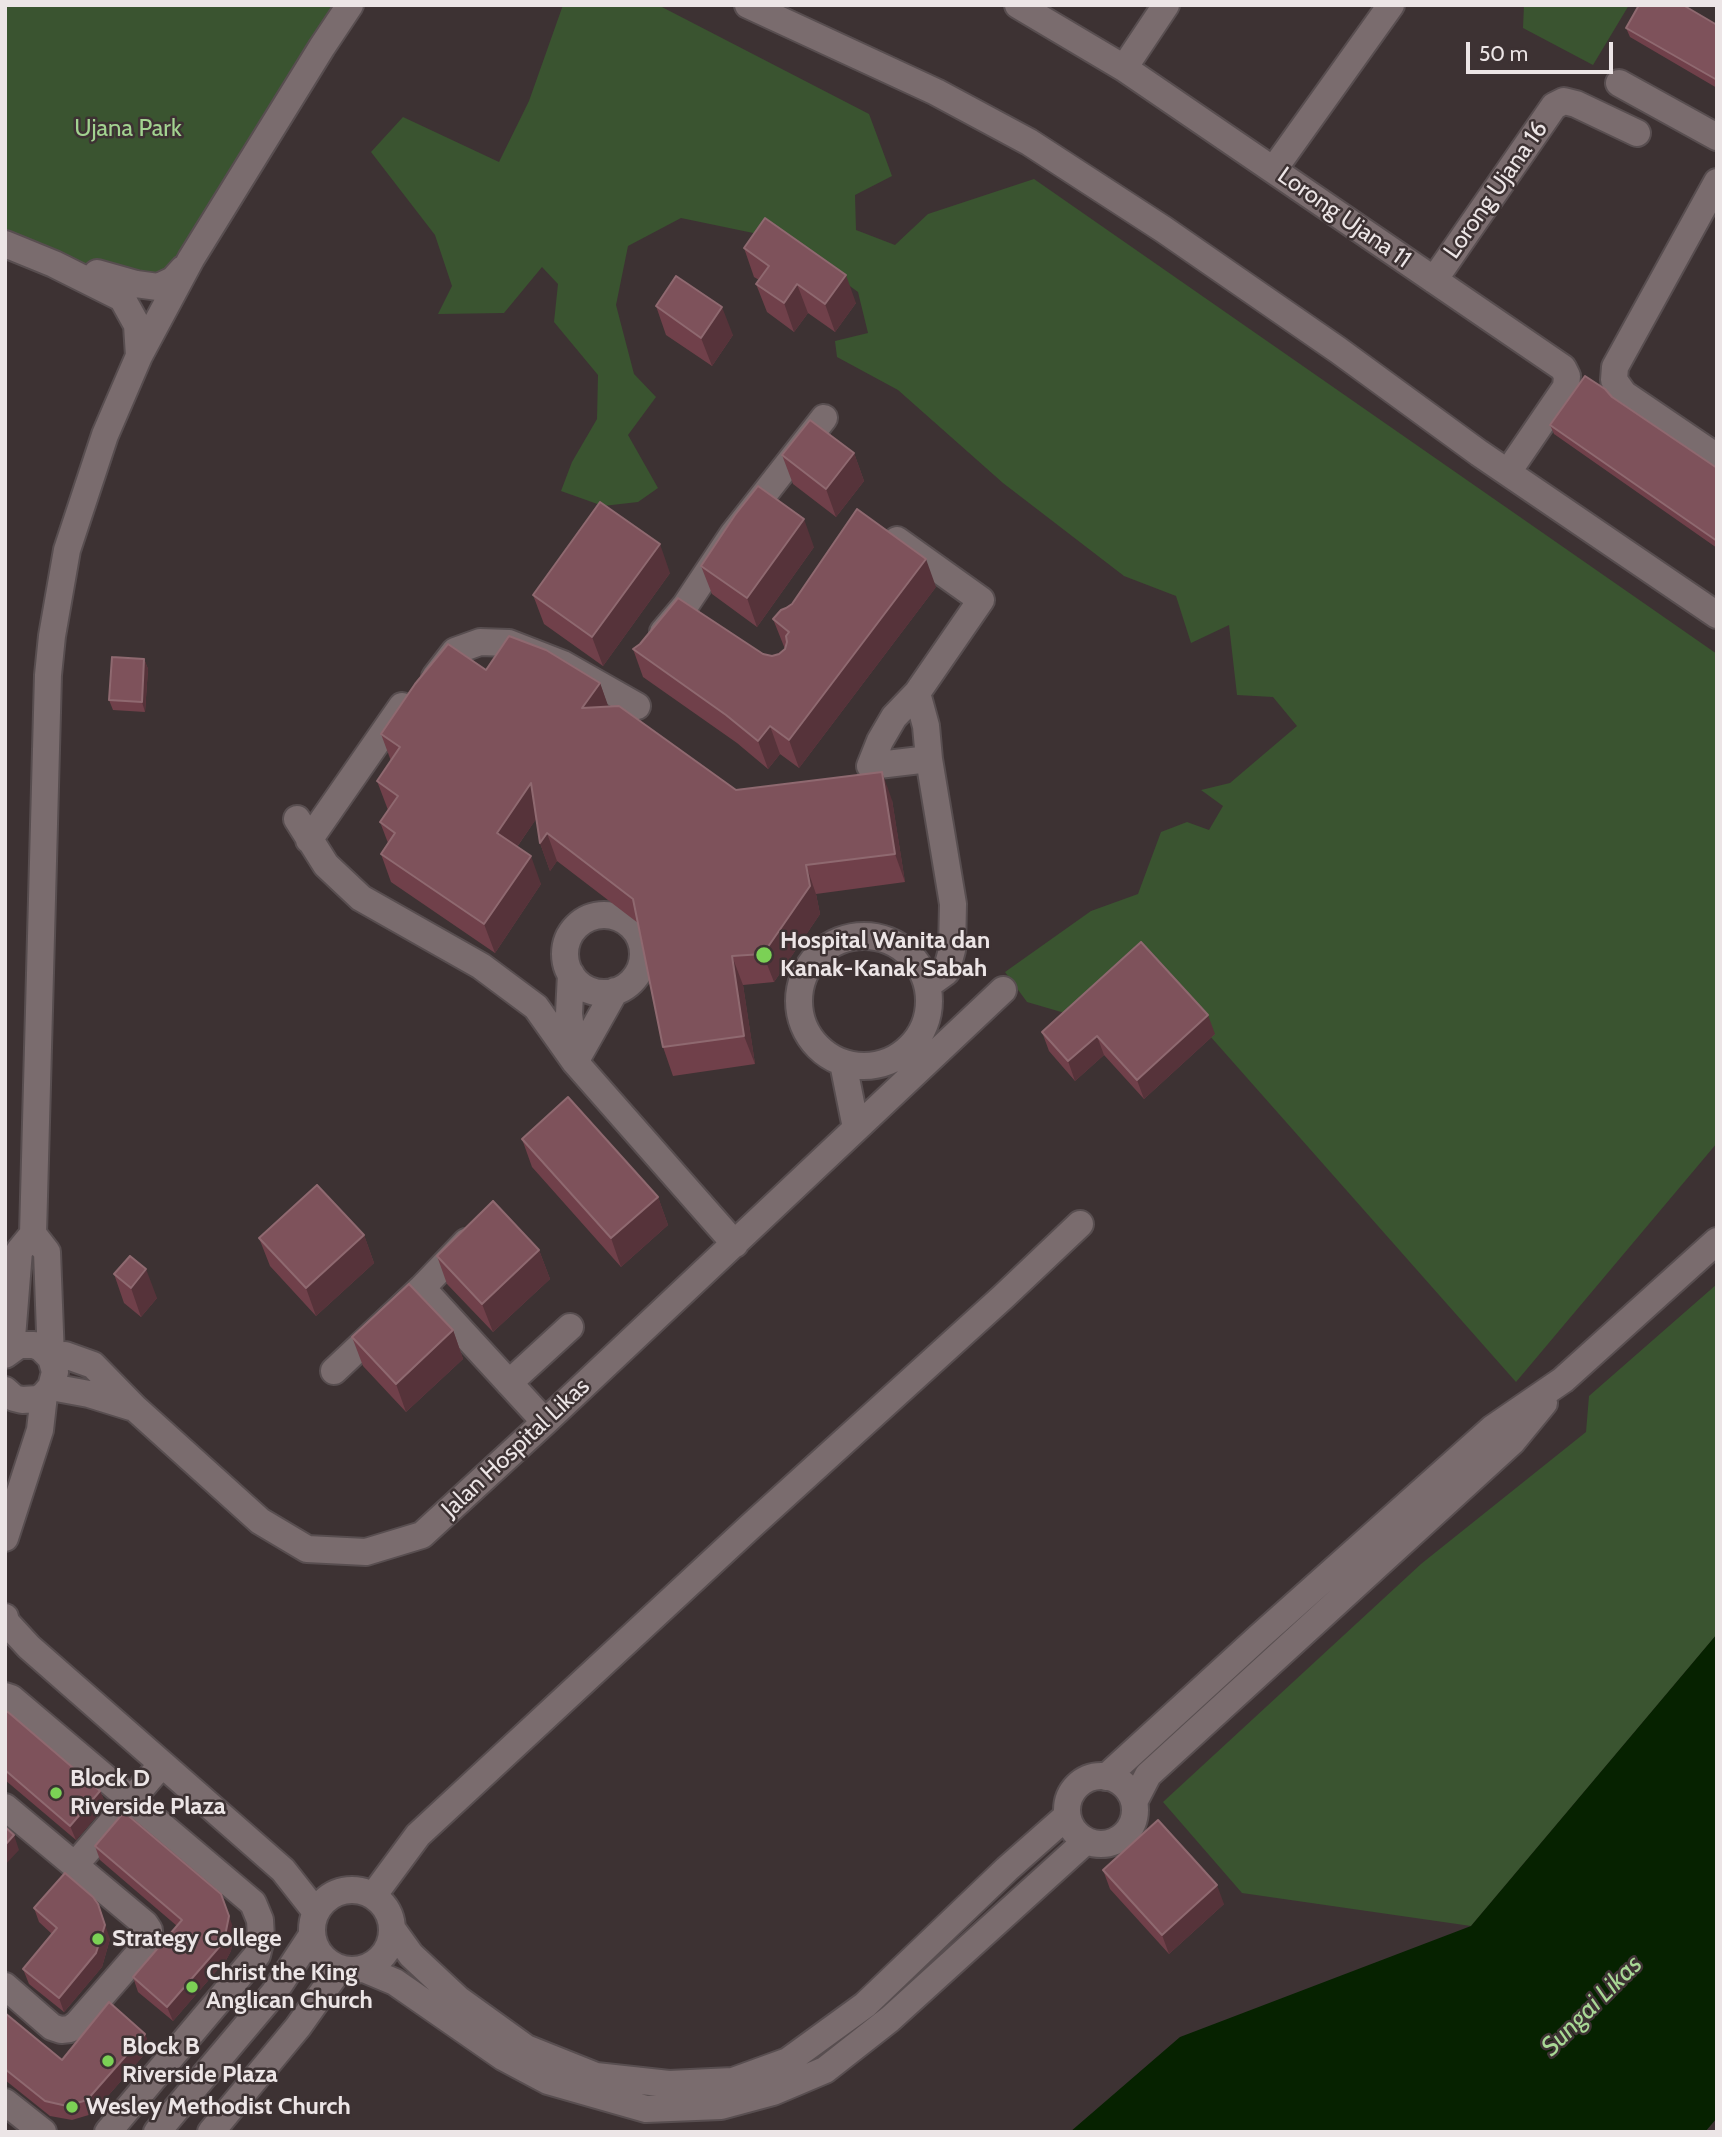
<!DOCTYPE html>
<style>
body{margin:0}
#map{position:relative;width:1722px;height:2137px;overflow:hidden;background:#3d3233;font-family:Cabin,sans-serif}
canvas{display:block}
.frame{position:absolute;inset:0;border:7px solid #ece5e6;pointer-events:none}
.scale{position:absolute;left:1466px;top:42px;width:147px;height:32px;box-sizing:border-box;border:4px solid #ece5e6;border-top:0;padding-left:9px;font-size:21px;line-height:24px;white-space:nowrap;color:#ece5e6;-webkit-text-stroke:5px #3d3233;paint-order:stroke}
</style>
<div id="map">
<canvas width="1722" height="2137"></canvas>
<div class="frame"></div>
<div class="scale">50 m</div>
</div>
<script>
const g = document.querySelector('canvas').getContext('2d');
g.lineJoin = 'round';
function fillPath(path, color) {
  g.fillStyle = color;
  g.fill(path, 'evenodd');
}
function poly(rows) {
  const path = new Path2D();
  for (const r of rows) {
    if (r.length === 3) {
      path.moveTo(r[0] + r[2], r[1]);
      path.arc(r[0], r[1], r[2], 0, 2 * Math.PI);
      continue;
    }
    path.moveTo(r[0], r[1]);
    for (let i = 2; i < r.length; i += 2) path.lineTo(r[i], r[i + 1]);
  }
  return path;
}
function trace(path, color, width, dash) {
  g.strokeStyle = color;
  g.lineWidth = width;
  g.lineCap = dash ? 'butt' : 'round';
  g.setLineDash(dash || []);
  g.stroke(path);
}
function drawText(font, color, halo, rows, align = 'center') {
  g.font = font + ' Cabin,sans-serif';
  g.lineWidth = 5;
  g.setLineDash([]);
  g.textBaseline = 'middle';
  g.strokeStyle = halo;
  g.fillStyle = color;
  for (const [text, x, y, turn = 0] of rows) {
    g.save();
    g.translate(x, y);
    g.rotate((+turn || 0) * Math.PI / 180);
    g.textAlign = isNaN(turn) ? turn : align;
    if (halo) g.strokeText(text, 0, 0);
    g.fillText(text, 0, 0);
    g.restore();
  }
}
const green = poly([
 [5,5,350,5,158,287,5,244],
 [563,5,658,5,869,114,892,176,855,195,856,230,895,245,928,214,1034,179,1717,654,1717,1143,1516,1382,1133,949,1075,1016,1027,1002,1005,972,1091,911,1138,894,1161,832,1187,822,1209,830,1223,806,1201,790,1230,783,1297,726,1273,697,1237,695,1229,625,1191,643,1176,596,1124,576,1003,483,898,390,837,357,835,341,868,333,858,292,787,240,681,218,628,246,616,305,634,374,656,397,628,435,658,488,638,502,603,506,561,491,572,462,597,419,598,375,554,322,558,284,542,267,504,313,438,314,452,286,435,235,371,152,403,117,499,162,529,101],
 [1524,5,1629,5,1593,65,1523,28],
 [1717,1284,1717,1634,1471,1926,1242,1893,1163,1802,1421,1564,1586,1432,1589,1396]
]);
const water = poly([
 [1717,1634,1717,2118,1705,2132,1070,2132,1180,2037,1471,1926]
]);
const minor = poly([
 [748,5,936,92,1029,142,1163,229,1338,350,1479,453,1717,615],
 [1018,5,1124,68,1563,368,1567,376,1566,387,1508,472],
 [1124,68,1166,5],
 [1619,83,1717,137],
 [1274,169,1391,5],
 [1717,182,1615,367,1614,380,1624,394,1717,457],
 [5,244,54,264,122,298,137,325,139,356],
 [97,273,136,284,158,287,173,280,183,269],
 [1434,280,1554,106,1564,101,1576,104,1637,133],
 [897,540,981,600,917,693,894,717,880,741,870,766,929,759],
 [663,632,685,606,733,534,824,418],
 [435,677,455,651,480,642,509,643,563,664,637,706],
 [917,693,926,726,929,759,953,904,952,950,946,972,928,985],
 [297,819,326,865,361,898,481,966,536,1007,575,1062,735,1244],
 [309,840,402,706],
 [604,954,39],
 [864,1001,65],
 [571,974,569,1014,575,1060],
 [575,1062,615,991],
 [843,1063,856,1128],
 [33,1234,47,1252,51,1358,65,1355,93,1365,136,1409,260,1521,307,1549,366,1552,422,1535,545,1422,1003,990],
 [422,1288,545,1422],
 [5,1351,11,1350,19,1251,33,1234,48,675,52,636,67,550,105,435,139,356,191,259,322,47,350,5],
 [5,1355,19,1345,34,1345,41,1348,51,1358,55,1372,51,1387,44,1395,38,1399,22,1400,14,1398,5,1390],
 [334,1371,422,1288,466,1242],
 [509,1383,570,1327],
 [51,1387,89,1394,131,1407],
 [5,1538,40,1430,44,1395],
 [5,1617,6,1622,29,1647,283,1870,316,1912],
 [5,1696,11,1698,253,1903,260,1920,261,1938,257,1955,108,2132],
 [1101,1810,34],
 [1106,1777,1259,1637,1493,1428,1563,1380,1717,1241],
 [1134,1802,1148,1775,1512,1442,1544,1403],
 [5,1807,145,1924,149,1930,149,1938,146,1945,77,2024,70,2029,61,2030,52,2027,5,1986],
 [75,1865,162,1764],
 [352,1930,40],
 [373,1896,418,1835,751,1526,1003,1297,1080,1224],
 [393,1930,411,1955,458,1999,526,2048,596,2076,669,2084,733,2081,788,2061,865,2005,1007,1869,1067,1816],
 [364,1969,395,1982,503,2057,548,2081,646,2109,721,2106,773,2092,825,2070,890,2019,1086,1841],
 [5,2102,43,2132],
 [157,2132,274,1993,312,1935],
 [211,2132,298,2027,340,1968]
]);
const wall = poly([
 [1717,25,1717,88,1630,37,1626,28],
 [744,248,856,303,835,332,808,313,794,332,767,312,756,284,759,280,754,277],
 [656,306,733,335,712,366,666,335],
 [1612,397,1717,468,1717,548,1554,434,1550,425],
 [854,453,864,481,836,517,793,484,782,455],
 [814,547,757,627,712,594,701,566],
 [670,573,603,666,544,624,533,595],
 [936,587,799,768,780,754,768,769,737,743,643,677,633,649,763,654,772,656,779,654,785,649,773,619],
 [144,659,148,669,145,712,113,710,109,700],
 [486,670,600,683,608,707,736,790,892,800,905,882,816,894,820,914,774,982,743,985,755,1064,673,1076,663,1047,638,923,557,861,550,871,540,843,536,819,517,847,541,884,495,953,391,882,381,854,388,843,380,822,388,810,377,781,391,761,381,734],
 [1042,1032,1215,1034,1144,1099,1104,1055,1075,1081,1049,1051],
 [522,1139,658,1197,668,1225,621,1267,532,1167],
 [364,1235,374,1263,316,1316,270,1266,259,1238],
 [539,1250,550,1279,493,1332,447,1284,437,1256],
 [114,1274,157,1298,141,1317,124,1303],
 [453,1330,463,1359,406,1412,363,1366,352,1337],
 [5,1711,100,1791,106,1805,76,1840,5,1780],
 [95,1846,234,1930,231,1951,226,1960,173,2021,138,1992,133,1977,177,1926,100,1860],
 [1103,1870,1224,1904,1169,1954,1110,1889],
 [34,1908,110,1939,102,1967,64,2012,29,1984,23,1969,52,1934,39,1922],
 [5,2013,62,2060,145,2034,150,2048,92,2114,72,2120,50,2116,5,2080]
]);
const shadedWall = poly([
 [846,275,856,303,835,332,825,304],
 [797,284,808,313,794,332,784,303],
 [722,307,733,335,712,366,701,338],
 [854,453,864,481,836,517,826,489],
 [804,519,814,547,757,627,747,598],
 [660,544,670,573,603,666,592,637],
 [926,559,936,587,799,768,789,740],
 [144,659,148,669,145,712,142,702],
 [600,683,610,711,582,708],
 [770,726,780,754,768,769,758,741],
 [882,772,892,800,905,882,895,854],
 [531,783,541,812,507,861,497,833],
 [547,833,557,861,550,871,540,843],
 [531,856,541,884,495,953,484,924],
 [806,865,816,894,820,914,774,982,763,954],
 [732,956,743,985,755,1064,744,1036],
 [1208,1015,1215,1034,1144,1099,1137,1080],
 [1097,1036,1104,1055,1075,1081,1068,1061],
 [658,1197,668,1225,621,1267,611,1238],
 [364,1235,374,1263,316,1316,306,1288],
 [539,1250,550,1279,493,1332,482,1304],
 [146,1269,157,1298,141,1317,131,1288],
 [453,1330,463,1359,406,1412,396,1384],
 [100,1791,106,1805,76,1840,70,1826],
 [14,1835,19,1850,5,1865,5,1845],
 [1217,1885,1224,1904,1169,1954,1162,1935],
 [221,1894,234,1930,231,1951,226,1960,173,2021,167,2007],
 [98,1904,110,1939,102,1967,64,2012,59,1998],
 [145,2034,150,2048,92,2114,87,2100]
]);
const building = poly([
 [1639,5,1683,5,1717,25,1717,80,1626,28,1639,5],
 [765,218,846,275,825,304,797,284,784,303,756,284,769,266,744,248,765,218],
 [676,276,722,307,701,338,656,306,676,276],
 [1585,376,1605,389,1612,397,1717,468,1717,541,1550,425,1585,376],
 [810,420,854,453,826,489,782,455,810,420],
 [758,486,804,519,747,598,701,566,735,515,758,486],
 [600,502,660,544,592,637,533,595,600,502],
 [857,509,926,559,789,740,770,726,758,741,726,715,633,649,640,644,678,598,763,654,772,656,779,654,785,649,787,642,786,636,789,632,773,619,781,610,786,608,792,604,857,509],
 [509,636,546,650,600,683,582,708,619,706,736,790,882,772,895,854,806,865,810,886,763,954,732,956,744,1036,663,1047,633,899,547,833,540,843,531,783,497,833,531,856,484,924,381,854,395,833,380,822,398,796,377,781,400,747,381,734,415,684,448,644,486,670,509,636],
 [112,657,144,659,142,702,109,700,112,657],
 [1141,942,1208,1015,1137,1080,1097,1036,1068,1061,1042,1032,1141,942],
 [568,1097,658,1197,611,1238,522,1139,568,1097],
 [317,1185,364,1235,306,1288,259,1238,317,1185],
 [493,1201,539,1250,482,1304,437,1256,493,1201],
 [130,1256,146,1269,131,1288,114,1274,130,1256],
 [409,1284,453,1330,396,1384,352,1337,409,1284],
 [5,1711,8,1712,100,1791,70,1826,5,1770,5,1711],
 [124,1812,221,1894,229,1916,225,1936,221,1945,167,2007,133,1977,182,1920,95,1846,124,1812],
 [1158,1820,1217,1885,1162,1935,1103,1870,1158,1820],
 [5,1827,14,1835,5,1845,5,1827],
 [65,1873,93,1897,98,1904,105,1925,96,1953,59,1998,23,1969,57,1928,34,1908,65,1873],
 [109,2002,145,2034,87,2100,67,2106,45,2101,5,2069,5,2013,62,2060,109,2002]
]);
const markers = [
 [764,955,9,"#7bd155"],
 [56,1793,7,"#7bd155"],
 [98,1939,7,"#7bd155"],
 [192,1987,7,"#7bd155"],
 [108,2061,7,"#7bd155"],
 [72,2107,7,"#7bd155"]
];
const parkNames = [
 ["Ujana Park",128,129]
];
const streetNames = [
 ["Lorong Ujana 16",1496,190,-55],
 ["Lorong Ujana 11",1344,218,35],
 ["Jalan Hospital Likas",516,1448,-43]
];
const poiNames = [
 ["Hospital Wanita dan",780,941],
 ["Kanak-Kanak Sabah",780,969],
 ["Block D",70,1779],
 ["Riverside Plaza",70,1807],
 ["Strategy College",112,1939],
 ["Christ the King",206,1973],
 ["Anglican Church",206,2001],
 ["Block B",122,2047],
 ["Riverside Plaza",122,2075],
 ["Wesley Methodist Church",86,2107]
];
const waterNames = [
 ["Sungai Likas",1592,2006,-45]
];
fillPath(green, '#3a5430');
fillPath(water, '#062200');
trace(minor, '#584e50', 30);
trace(minor, '#7a6c6e', 26);
fillPath(wall, '#70404a');
fillPath(shadedWall, '#56333a');
fillPath(building, '#7e525b');
trace(building, '#8f6970', 2);
for (const [x, y, r, color] of markers) {
  const dot = new Path2D();
  dot.arc(x, y, r, 0, 2 * Math.PI);
  g.fillStyle = color;
  g.fill(dot);
  trace(dot, '#3d3233', 2.5);
}
drawText('24px', '#a2d390', '#3d3233', parkNames);
drawText('24px', '#ece5e6', '#3d3233', streetNames);
drawText('bold 24px', '#ece5e6', '#3d3233', poiNames, 'left');
drawText('italic 26px', '#a8d895', '#3d3233', waterNames);
</script>
